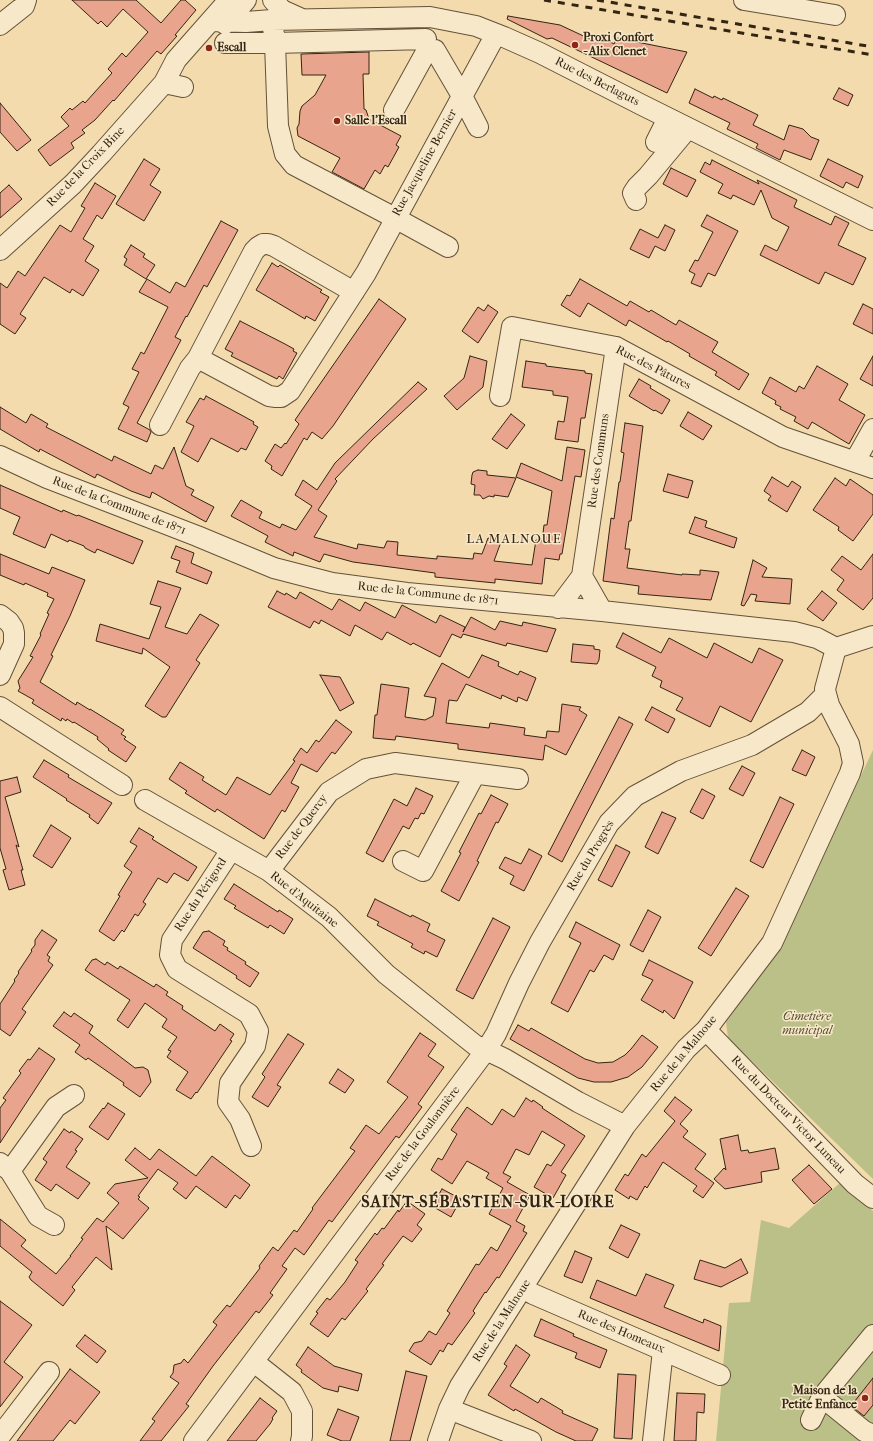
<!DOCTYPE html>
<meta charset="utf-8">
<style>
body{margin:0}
canvas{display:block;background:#f3dbad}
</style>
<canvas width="873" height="1441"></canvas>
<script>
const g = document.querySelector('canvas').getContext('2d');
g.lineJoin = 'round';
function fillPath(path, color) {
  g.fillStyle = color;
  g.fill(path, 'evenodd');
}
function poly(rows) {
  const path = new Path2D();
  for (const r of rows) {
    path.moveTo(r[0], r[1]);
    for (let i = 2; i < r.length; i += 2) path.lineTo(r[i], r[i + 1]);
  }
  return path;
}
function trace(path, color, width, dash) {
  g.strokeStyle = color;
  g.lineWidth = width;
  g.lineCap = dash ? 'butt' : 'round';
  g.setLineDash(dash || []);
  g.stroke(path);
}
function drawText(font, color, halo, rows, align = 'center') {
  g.font = font + ' "IM FELL French Canon",serif';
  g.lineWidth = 3;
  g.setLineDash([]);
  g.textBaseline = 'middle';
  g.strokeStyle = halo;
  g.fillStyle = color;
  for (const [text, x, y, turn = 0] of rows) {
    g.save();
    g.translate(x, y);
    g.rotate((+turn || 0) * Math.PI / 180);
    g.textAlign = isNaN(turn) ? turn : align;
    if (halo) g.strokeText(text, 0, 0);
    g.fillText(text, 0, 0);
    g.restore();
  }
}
const green = poly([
 [873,750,873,1179,728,1038,726,1022,776,955],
 [841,1182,873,1211,873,1441,716,1441,729,1303,750,1302,761,1220,789,1228]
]);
const building = poly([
 [72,0,136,0,161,23,181,0,185,0,196,10,175,35,177,36,161,54,157,51,114,101,113,100,95,120,82,130,85,133,71,143,74,148,50,166,38,150,69,126,61,117,70,108,72,110,83,101,85,103,112,73,108,69,122,53,126,57,148,32,123,9,107,27,101,21,98,24,72,0],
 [508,16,560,25,592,40,595,34,614,44,617,38,687,52,667,93,552,38,547,39,507,19,508,16],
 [369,52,369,74,363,74,364,109,366,110,369,119,401,136,396,145,399,147,388,167,385,165,380,174,375,170,364,189,332,172,340,158,298,136,297,128,299,124,300,111,302,106,315,95,326,75,302,75,301,54,369,52],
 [839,88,853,95,848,106,833,99,839,88],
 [695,89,713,98,714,96,722,100,723,98,758,115,753,125,784,140,789,125,803,129,811,137,819,140,811,160,784,150,780,160,756,148,758,144,727,129,730,123,689,103,695,89],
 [0,103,31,140,17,151,0,132,0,103],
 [144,159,160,169,150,185,161,192,144,221,116,204,144,159],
 [828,159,863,176,858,188,846,182,843,188,820,176,828,159],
 [712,160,759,184,757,180,797,200,794,207,831,225,835,216,849,223,838,245,866,258,853,285,825,272,819,284,760,255,765,245,777,251,789,227,772,218,761,190,754,205,733,195,731,199,718,193,723,184,700,172,705,162,710,165,712,160],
 [671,168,696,180,687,197,663,184,671,168],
 [95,183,116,196,102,219,97,215,83,239,94,246,85,261,99,270,83,296,72,289,70,293,44,277,20,314,26,318,15,334,0,324,0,283,7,288,18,271,25,276,60,225,71,232,85,208,81,206,95,183],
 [9,185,22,199,0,218,0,193,9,185],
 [707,215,738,231,715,276,708,273,701,287,691,283,695,274,689,271,695,260,698,261,713,232,701,226,707,215],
 [221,221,238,230,207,287,204,285,187,317,186,316,175,337,181,340,137,423,150,430,151,432,147,442,118,429,129,407,123,404,139,372,132,369,141,352,144,354,168,307,139,292,147,279,170,293,176,282,185,287,221,221],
 [665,225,675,230,665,251,655,246,649,258,630,249,640,229,658,238,665,225],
 [131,245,145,254,143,257,155,265,146,279,124,265,127,259,124,257,131,245],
 [272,263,278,267,280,265,322,290,320,292,329,297,315,321,306,316,305,319,256,290,272,263],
 [580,279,627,306,630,301,649,312,651,310,676,325,679,320,718,342,712,352,749,374,739,390,715,375,717,372,689,356,690,354,668,341,667,342,629,320,626,326,588,303,580,317,561,305,567,295,570,296,580,279],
 [379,299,406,319,333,426,322,439,312,432,307,440,304,438,282,476,271,469,272,466,265,461,275,444,281,448,285,443,286,444,299,424,295,420,379,299],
 [863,304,873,309,873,334,853,324,863,304],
 [488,305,498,312,478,343,462,331,478,307,484,311,488,305],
 [240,321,285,344,294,349,293,351,297,353,283,379,279,376,277,379,231,356,233,353,225,349,240,321],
 [470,356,487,361,483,387,457,410,444,396,464,378,470,356],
 [873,356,873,386,860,379,873,356],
 [526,361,546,364,546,366,585,371,585,373,592,374,585,418,581,418,578,442,555,439,558,421,564,422,568,397,553,395,553,391,522,387,526,361],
 [817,366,848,384,839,400,865,415,849,444,812,422,808,429,794,421,796,417,780,409,781,407,775,404,776,401,762,393,770,377,796,392,799,386,804,389,817,366],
 [639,379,651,386,650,388,670,400,662,414,655,410,654,411,629,396,639,379],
 [418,382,427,389,373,439,335,479,337,481,318,510,327,516,314,537,357,549,358,544,384,548,387,541,398,542,397,555,437,559,437,556,473,559,474,553,482,554,488,538,501,542,494,561,532,565,536,540,542,541,544,525,547,525,552,491,516,477,521,463,562,481,567,447,585,450,581,477,575,476,562,554,560,554,559,560,545,558,542,584,495,579,495,583,435,577,435,573,353,562,324,554,320,562,294,552,293,556,265,542,268,536,231,516,241,500,262,512,259,518,280,528,282,524,296,530,312,506,295,495,303,480,317,490,335,463,418,382],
 [206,396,245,417,254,422,253,424,258,427,246,450,241,448,238,452,211,438,198,462,181,452,194,426,186,422,200,398,204,400,206,396],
 [0,407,26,423,31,414,48,424,46,427,112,461,114,456,151,474,155,465,163,469,174,447,186,486,194,490,191,495,214,507,206,522,152,492,150,498,131,491,97,474,95,478,40,449,39,452,0,429,0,407],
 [688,412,712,426,703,440,680,426,688,412],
 [511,414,525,425,507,449,492,439,511,414],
 [625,423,643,426,631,521,629,521,625,549,630,549,627,568,682,575,682,574,700,575,700,570,719,572,711,600,638,594,639,586,603,581,611,518,614,519,619,482,620,482,624,453,621,452,625,423],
 [478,470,487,471,487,475,516,478,508,497,494,495,494,497,489,496,483,499,480,495,474,495,475,485,471,484,472,475,473,472,478,470],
 [668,474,693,481,688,498,663,491,668,474],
 [772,477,788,487,792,481,801,487,787,512,768,500,771,496,764,491,772,477],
 [835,478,846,486,850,479,873,495,873,514,853,541,838,530,839,527,813,510,835,478],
 [0,485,62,512,63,510,77,516,78,515,143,541,133,564,97,549,95,553,85,548,84,546,69,540,68,542,51,534,45,548,13,534,20,517,0,508,0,485],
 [695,517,707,521,705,527,737,538,734,548,689,533,695,517],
 [176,546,194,553,191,563,212,572,207,584,176,572,180,561,171,558,176,546],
 [0,554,49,574,52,567,85,580,70,616,51,655,53,656,40,682,76,705,77,702,90,710,90,709,124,730,121,734,126,737,124,739,136,747,126,762,108,750,109,749,97,739,98,737,74,722,73,723,67,719,66,721,62,718,61,721,32,703,34,700,18,691,20,688,18,681,33,657,30,656,41,635,40,634,49,614,47,613,54,599,47,596,48,593,25,583,24,585,0,575,0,554],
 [873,554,873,598,863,610,837,590,844,580,831,570,842,556,861,570,873,554],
 [753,560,767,568,762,577,792,579,790,604,755,601,757,595,751,594,744,606,741,605,753,560],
 [158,581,181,588,165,627,187,634,200,614,219,625,196,660,200,663,166,717,162,717,145,706,170,667,143,648,142,654,96,641,100,624,149,639,161,607,150,604,158,581],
 [277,591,285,595,286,593,296,599,300,592,332,610,339,599,360,611,365,602,395,618,402,605,436,623,440,615,465,627,463,632,471,617,495,630,500,621,522,626,523,622,556,629,547,652,507,643,506,646,463,634,461,638,452,634,440,657,413,643,411,645,387,632,382,640,355,625,350,636,321,620,319,624,314,621,310,628,268,607,277,591],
 [822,591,837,603,823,621,807,609,822,591],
 [623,633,661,653,669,638,707,658,714,643,752,663,759,648,783,660,751,722,720,706,710,727,676,710,683,698,660,687,662,681,652,676,656,667,616,647,623,633],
 [573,644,594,646,594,649,600,650,599,660,597,664,571,662,573,644],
 [482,655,499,662,498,666,518,675,520,671,536,678,527,701,518,697,517,702,502,695,501,699,466,684,457,701,449,700,446,723,489,728,490,723,525,728,524,735,546,738,547,731,559,732,562,704,581,707,579,710,587,715,566,755,545,745,543,760,458,749,458,744,396,736,395,740,373,738,375,715,377,715,381,684,409,688,405,717,425,720,433,716,436,698,424,696,442,663,469,678,482,655],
 [320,675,340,677,354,703,340,711,320,675],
 [652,707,675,719,668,733,645,720,652,707],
 [619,717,633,724,562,862,548,854,619,717],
 [336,720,352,732,335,754,332,752,317,772,301,764,291,783,299,787,285,812,282,810,264,839,217,809,215,812,185,793,187,791,169,779,180,762,204,777,202,780,226,795,237,777,270,795,295,761,293,760,301,748,307,753,316,740,319,742,336,720],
 [802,750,815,757,806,776,792,770,802,750],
 [44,760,69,775,68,777,112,803,98,824,89,817,90,815,66,800,67,799,33,777,44,760],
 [742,766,755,773,743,796,729,789,742,766],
 [17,777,21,792,5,797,19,847,16,845,23,870,21,870,25,885,9,890,3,870,6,869,0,848,0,781,17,777],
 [416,788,433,796,424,814,421,813,418,819,415,818,409,829,403,826,383,862,366,853,394,799,407,806,416,788],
 [702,789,715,796,703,819,690,812,702,789],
 [491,795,508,804,498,823,496,822,477,861,479,862,459,901,441,891,461,853,459,852,479,813,481,814,491,795],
 [780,797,794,804,763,868,750,861,780,797],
 [662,812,676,818,658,854,645,847,662,812],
 [51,825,71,838,52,868,33,856,51,825],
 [139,828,154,837,152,839,197,867,188,881,174,873,167,883,158,878,143,902,146,904,138,916,135,914,124,932,122,930,114,941,99,931,120,896,118,895,132,872,124,866,137,846,130,842,139,828],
 [616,845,630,852,612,887,598,880,616,845],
 [529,849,542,856,524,891,510,884,514,876,499,868,505,857,521,864,529,849],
 [234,884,278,912,279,910,293,919,284,934,270,925,268,928,234,908,236,906,224,899,234,884],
 [736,888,749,896,711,956,698,948,736,888],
 [375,899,411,917,412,915,430,924,427,931,445,940,437,957,425,951,424,954,411,947,413,944,377,925,379,922,367,916,375,899],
 [648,910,661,917,643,952,630,945,648,910],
 [493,918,510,927,473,999,456,990,493,918],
 [576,922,620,945,613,960,604,955,594,972,590,970,568,1012,551,1003,581,943,569,937,576,922],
 [42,930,57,940,47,955,50,957,48,961,53,965,22,1009,26,1012,10,1036,0,1029,0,1004,15,981,14,980,19,973,18,972,32,951,31,950,35,945,35,940,42,930],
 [209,931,225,941,223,945,228,948,227,950,246,962,245,964,259,973,250,987,236,978,237,976,193,948,203,932,209,931],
 [96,959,105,965,107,962,118,969,120,966,154,987,156,984,168,992,166,995,183,1006,182,1009,215,1031,220,1024,234,1034,230,1040,232,1041,197,1093,196,1092,191,1099,176,1090,188,1072,167,1057,171,1051,168,1050,177,1037,162,1027,167,1019,145,1003,128,1028,117,1020,130,1000,85,970,92,960,96,959],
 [649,960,693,982,674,1019,664,1010,663,1013,641,1000,653,980,642,975,649,960],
 [64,1012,71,1017,74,1013,93,1026,89,1033,135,1068,143,1067,148,1070,151,1082,140,1097,123,1085,124,1083,88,1058,86,1060,75,1052,80,1045,53,1026,64,1012],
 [518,1025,529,1031,531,1028,585,1059,598,1063,613,1062,625,1055,631,1049,642,1035,658,1047,642,1067,628,1077,611,1082,594,1082,578,1078,510,1039,518,1025],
 [420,1033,436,1044,428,1056,444,1067,418,1104,422,1107,399,1138,396,1136,332,1222,329,1220,304,1255,295,1248,282,1266,287,1269,270,1293,273,1295,259,1313,256,1311,213,1366,186,1404,189,1406,161,1441,140,1441,155,1421,152,1419,179,1383,170,1377,173,1373,174,1365,181,1363,184,1359,188,1363,217,1325,213,1322,227,1305,230,1307,260,1268,259,1266,273,1247,278,1251,294,1230,297,1232,313,1209,312,1208,355,1151,350,1148,366,1125,379,1134,408,1097,387,1082,420,1033],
 [288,1034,304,1044,277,1085,281,1087,268,1107,252,1097,265,1077,262,1074,288,1034],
 [39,1048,55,1059,0,1143,0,1108,6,1100,3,1098,21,1073,19,1071,28,1059,30,1060,39,1048],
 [338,1069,354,1080,345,1093,329,1083,338,1069],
 [675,1097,692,1110,680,1124,688,1131,683,1137,706,1154,695,1169,714,1183,703,1198,693,1191,697,1186,663,1162,647,1188,645,1186,637,1200,630,1196,629,1199,615,1190,625,1174,628,1176,642,1154,646,1157,675,1121,664,1111,675,1097],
 [526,1098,532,1102,533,1100,543,1107,542,1108,585,1136,561,1172,566,1175,553,1198,534,1187,547,1164,551,1166,565,1145,542,1131,529,1155,516,1149,503,1173,511,1177,507,1182,530,1195,516,1221,525,1226,523,1231,527,1233,499,1278,497,1277,486,1293,485,1292,473,1311,475,1313,452,1345,448,1343,443,1352,440,1350,431,1365,409,1351,414,1343,422,1341,429,1331,436,1335,450,1313,447,1311,476,1264,479,1265,491,1247,497,1251,511,1226,489,1214,503,1188,486,1178,489,1173,467,1161,452,1184,431,1170,438,1158,442,1160,457,1134,451,1130,467,1107,492,1125,502,1109,514,1117,526,1098],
 [108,1103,125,1114,108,1140,89,1127,103,1108,104,1109,108,1103],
 [64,1129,70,1133,71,1131,83,1139,75,1150,77,1151,66,1167,90,1183,78,1199,56,1184,51,1191,35,1180,47,1162,43,1159,64,1129],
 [738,1135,741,1151,748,1150,749,1153,775,1148,779,1169,761,1172,762,1182,725,1189,714,1179,724,1168,726,1170,720,1139,738,1135],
 [135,1148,150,1160,159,1149,196,1176,212,1156,250,1185,240,1199,235,1195,226,1208,196,1186,186,1199,173,1189,178,1183,158,1169,138,1196,140,1197,138,1199,149,1208,123,1239,106,1226,112,1270,96,1257,72,1287,75,1290,63,1306,31,1280,29,1277,32,1272,0,1246,0,1219,26,1240,21,1246,56,1274,71,1256,70,1256,83,1239,81,1238,97,1218,103,1222,119,1203,107,1193,115,1184,148,1178,125,1160,135,1148],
 [809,1165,832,1189,814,1204,792,1180,809,1165],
 [442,1189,461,1199,451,1217,432,1206,442,1189],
 [407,1201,425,1214,417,1225,422,1229,412,1242,403,1236,382,1264,384,1265,366,1289,368,1291,345,1320,342,1318,328,1337,310,1324,318,1313,316,1312,327,1298,330,1300,345,1282,358,1262,355,1260,375,1233,377,1235,382,1228,384,1229,398,1210,399,1212,407,1201],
 [621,1225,640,1234,628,1258,609,1248,621,1225],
 [575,1251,592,1258,582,1283,564,1276,575,1251],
 [741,1259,748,1273,721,1287,694,1279,700,1260,725,1268,741,1259],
 [646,1274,674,1285,664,1307,703,1323,704,1319,721,1326,719,1351,590,1298,597,1280,636,1296,646,1274],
 [0,1301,32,1325,4,1362,23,1377,0,1407,0,1301],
 [541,1319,574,1334,573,1336,607,1350,600,1368,575,1358,577,1353,534,1336,541,1319],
 [85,1335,106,1351,97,1363,76,1346,85,1335],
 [516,1345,530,1355,510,1386,538,1403,541,1398,563,1411,562,1413,598,1429,592,1441,576,1441,556,1432,515,1409,514,1411,488,1395,507,1366,504,1364,516,1345],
 [308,1347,334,1366,362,1374,358,1391,339,1386,338,1392,323,1388,301,1372,302,1370,296,1365,308,1347],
 [70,1369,100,1392,75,1424,70,1420,53,1441,17,1441,70,1369],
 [406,1371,427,1376,410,1441,390,1441,406,1371],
 [618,1374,636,1375,632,1439,614,1438,618,1374],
 [873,1378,873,1405,864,1416,851,1406,873,1378],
 [677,1393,705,1394,704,1413,697,1412,696,1441,674,1441,677,1393],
 [260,1398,277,1411,272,1418,273,1419,270,1424,256,1441,227,1441,260,1398],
 [338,1409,359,1417,350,1441,342,1441,327,1435,338,1409]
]);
const minor = poly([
 [273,0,282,10,302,19],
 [744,0,835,15],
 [272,20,275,43,278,126,285,154,294,165,395,218,448,247],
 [212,21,246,22,272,20,430,17,476,26,504,37,540,53,640,104,873,220],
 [225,24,246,0],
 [0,25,24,6,26,0],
 [225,43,275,43,426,39],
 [435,50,462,96,478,127],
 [164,83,183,87],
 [394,110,426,52],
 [656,142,668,118],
 [636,200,633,193,637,187,648,176,688,128],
 [0,250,73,184,101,154,164,83,176,60,229,0],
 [198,358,269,396,276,397,281,397,290,391,366,273,496,34],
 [500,396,512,327,616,347,783,437,873,468],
 [160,425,190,368,198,358,254,251,258,247,263,244,268,244,274,246,354,292],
 [0,456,47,478,197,536,274,568,332,583,407,593,602,611,794,632,817,638,836,648,873,636],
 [855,461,873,429],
 [582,576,602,611],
 [558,608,582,576,616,347],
 [0,615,9,622,13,628,14,633,14,644,0,675],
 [0,707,122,785],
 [145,800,269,871,329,917,386,974,475,1045,486,1050,496,1034,519,983,540,942,609,823,635,796,681,771,752,745,808,712,826,694],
 [231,850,172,940,170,955,177,969,249,1014,258,1031,255,1046,230,1083,228,1102,240,1119,251,1146],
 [403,861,423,871,475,774],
 [269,871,329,792,366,769,395,763,518,779],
 [706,1030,855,1184,873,1198],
 [0,1163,10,1171,38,1216,54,1225],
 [10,1171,56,1107,74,1095],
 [523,1288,533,1294,720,1375],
 [254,1362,292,1392,302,1411,302,1436,301,1441],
 [822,1397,864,1431,873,1435],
 [449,1409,531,1441],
 [811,1420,822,1397,873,1335],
 [0,1436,49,1372],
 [194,1441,486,1050,505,1059,578,1102,625,1126],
 [438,1441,449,1409,460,1386,625,1126,686,1049,706,1030,772,943,850,773,853,763,849,744,829,705,826,694,825,689,836,648],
 [653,1441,663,1350]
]);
const rail = poly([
 [544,0,873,55],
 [597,0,873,47]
]);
const markers = [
 [575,45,4,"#8f2418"],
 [209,48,4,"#8f2418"],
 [337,121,4,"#8f2418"],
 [865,1398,4,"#8f2418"]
];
const poiNames = [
 ["Proxi Confort",583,38],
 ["- Alix Clenet",583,52],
 ["Escall",217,48],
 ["Salle l'Escall",345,121],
 ["Maison de la",857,1391,"right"],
 ["Petite Enfance",857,1405,"right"]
];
const streetNames = [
 ["Rue des Berlaguts",597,82,27],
 ["Rue Jacqueline Bernier",425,163,-61],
 ["Rue de la Croix Bine",86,167,-46],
 ["Rue des Pâtures",653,368,27],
 ["Rue des Communs",599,461,-82],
 ["Rue de la Commune de 1871",119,506,21],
 ["Rue de la Commune de 1871",428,594,6],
 ["Rue de Quercy",302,827,-53],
 ["Rue du Progrès",591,856,-59],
 ["Rue du Périgord",201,895,-57],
 ["Rue d'Aquitaine",304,900,38],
 ["Rue de la Malnoue",684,1054,-50],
 ["Rue du Docteur Victor Luneau",788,1115,46],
 ["Rue de la Goulonnière",423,1134,-53],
 ["Rue de la Malnoue",502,1321,-57],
 ["Rue des Homeaux",621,1332,23]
];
const parkNames = [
 ["Cimetière",807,1017],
 ["municipal",807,1031]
];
const neighbourhoodNames = [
 ["LA MALNOUE",514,540]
];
const districtNames = [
 ["SAINT-SÉBASTIEN-SUR-LOIRE",488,1203]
];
fillPath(green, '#bbc089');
fillPath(building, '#e9a48d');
trace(building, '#342512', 1);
trace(minor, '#645239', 22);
trace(minor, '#f7e8ca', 20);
trace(rail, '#342512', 3, [7, 7]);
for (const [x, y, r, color] of markers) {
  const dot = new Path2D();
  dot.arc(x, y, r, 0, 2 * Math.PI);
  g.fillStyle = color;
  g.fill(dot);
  trace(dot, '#f7e8ca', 1.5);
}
drawText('bold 12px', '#342512', '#f7e8ca', poiNames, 'left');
drawText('12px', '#342512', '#f7e8ca', streetNames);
drawText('italic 12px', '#564c30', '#f7e8ca', parkNames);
g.letterSpacing = '1px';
drawText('13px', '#342512', '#f7e8ca', neighbourhoodNames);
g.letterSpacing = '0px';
g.letterSpacing = '1px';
drawText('bold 16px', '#342512', '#f7e8ca', districtNames);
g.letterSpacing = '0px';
</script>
